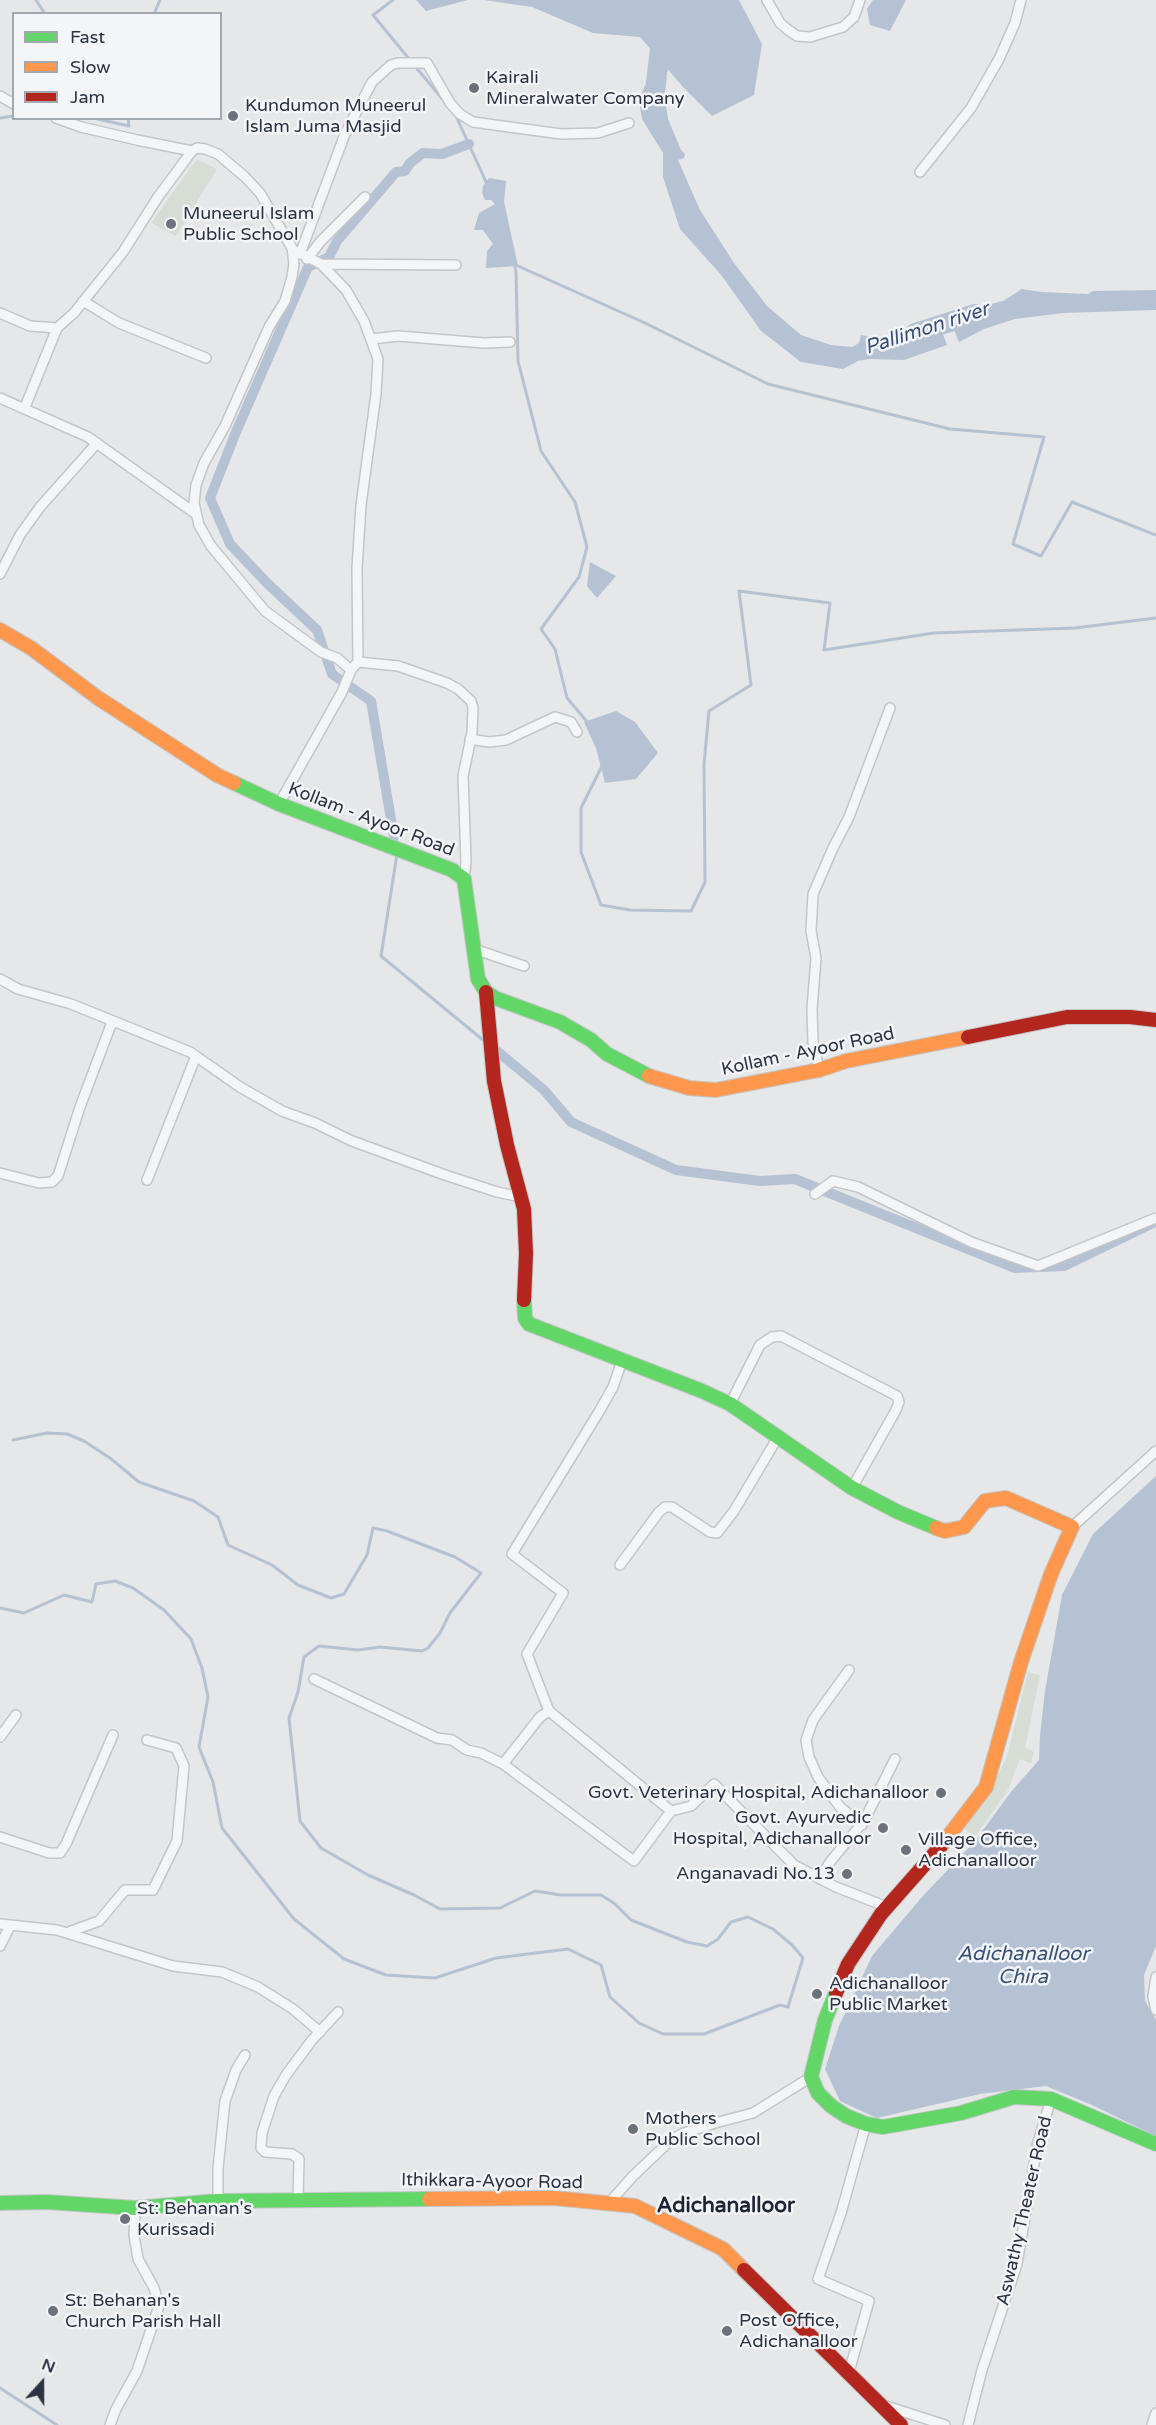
<!DOCTYPE html>
<style>
body{margin:0}
#map{position:relative;width:1156px;height:2425px;overflow:hidden;background:#e5e7e9;font-family:"Varela Round",sans-serif}
canvas{display:block}
.legend{position:absolute;left:12px;top:12px;width:210px;height:108px;box-sizing:border-box;background:#f3f5f8;border:2px solid #a3a7af;margin:0;padding:8px 10px;list-style:none;font-size:18px;color:#2b3342}
.legend li{display:flex;align-items:center;gap:12px;height:30px}
.legend b{width:30px;border:2px solid #a3a7af}
.north{position:absolute;left:12px;top:2353px;width:60px;height:60px;-webkit-text-stroke:4px #f3f5f8;paint-order:stroke;rotate:21deg;font-size:16px;font-weight:700;line-height:24px;text-align:center;color:#2b3342}
.north::after{content:'';display:block;margin:auto;width:21px;height:27px;background:#2b3342;clip-path:polygon(50% 0,100% 100%,50% 72%,0 100%)}
</style>
<div id="map">
<canvas width="1156" height="2425"></canvas>
<ul class="legend">
<li><b style="height:8px;background:#63d668"></b>Fast</li>
<li><b style="height:8px;background:#ff974d"></b>Slow</li>
<li><b style="height:8px;background:#b3261e"></b>Jam</li>
</ul>
<div class="north">N</div>
</div>
<script>
const g = document.querySelector('canvas').getContext('2d');
g.lineJoin = 'round';
function fillPath(path, color) {
  g.fillStyle = color;
  g.fill(path, 'evenodd');
}
function poly(rows) {
  const path = new Path2D();
  for (const r of rows) {
    path.moveTo(r[0], r[1]);
    for (let i = 2; i < r.length; i += 2) path.lineTo(r[i], r[i + 1]);
  }
  return path;
}
function trace(path, color, width, dash) {
  g.strokeStyle = color;
  g.lineWidth = width;
  g.lineCap = dash ? 'butt' : 'round';
  g.setLineDash(dash || []);
  g.stroke(path);
}
function drawText(font, color, halo, rows, align = 'center') {
  g.font = font + ' "Varela Round",sans-serif';
  g.lineWidth = 5;
  g.setLineDash([]);
  g.textBaseline = 'middle';
  g.strokeStyle = halo;
  g.fillStyle = color;
  for (const [text, x, y, turn = 0] of rows) {
    g.save();
    g.translate(x, y);
    g.rotate((+turn || 0) * Math.PI / 180);
    g.textAlign = isNaN(turn) ? turn : align;
    if (halo) g.strokeText(text, 0, 0);
    g.fillText(text, 0, 0);
    g.restore();
  }
}
const green = poly([
 [197,159,217,169,176,236,151,223],
 [1028,1672,1040,1675,1025,1748,1034,1752,1031,1763,1020,1759,1008,1790,974,1838,964,1828,989,1794,1007,1756]
]);
const water = poly([
 [416,0,468,0,426,11],
 [484,0,739,0,762,44,754,95,712,116,683,87,640,37,593,33,532,7],
 [873,0,906,0,890,31,870,25,867,9],
 [645,85,666,105,668,119,681,150,685,154,684,158,678,160,700,210,734,263,767,306,801,335,831,345,852,347,859,343,861,335,883,339,938,321,947,345,904,360,869,359,858,361,843,369,801,362,761,331,722,276,680,229,663,177,663,153,642,119,639,101],
 [489,178,506,181,504,202,518,266,486,268,487,251,493,244,483,230,474,230,479,213,495,204,491,200,485,200,482,193,483,186],
 [1022,289,1041,292,1088,294,1093,291,1156,290,1156,310,1063,313,1015,319,984,329,959,342,948,315,1003,301],
 [590,562,616,576,597,598,587,586],
 [616,711,635,722,658,753,636,779,605,783,596,748,584,722],
 [1156,1476,1156,1946,1144,1975,1145,2001,1156,2020,1156,2136,1092,2105,1046,2086,980,2094,877,2118,840,2101,825,2069,839,2026,872,1956,922,1897,975,1841,1011,1792,1039,1760,1040,1735,1045,1691,1062,1595,1093,1534]
]);
const stream = poly([
 [36,0,45,14],
 [393,0,373,15,410,60],
 [154,14,160,0],
 [414,65,445,102],
 [456,116,487,184],
 [0,118,14,116],
 [93,118,129,126,128,118],
 [514,263,516,272,518,361,541,451,575,502,587,547,579,577,541,629,555,649,567,698,589,724],
 [518,266,645,323,768,384,950,429,1044,437,1013,544,1041,556,1072,502,1156,535],
 [603,764,581,808,581,852,601,905,630,910,691,911,705,882,704,764,709,711,751,685,739,591,830,603,824,650,934,633,1075,628,1156,618],
 [397,854,381,956,483,1040],
 [0,1608,24,1613,64,1595,92,1602,96,1584,115,1581,133,1588,164,1610,191,1639,202,1668,208,1697,199,1747,213,1782,222,1828,294,1919,344,1959,386,1975,435,1978,496,1958,568,1949,601,1965,610,1997,639,2023,663,2034,704,2034,780,2005,788,2007,803,1958,792,1945,773,1929,748,1917,731,1922,718,1939,707,1946,687,1942,631,1920,615,1904,601,1895,561,1895,535,1891,500,1908,440,1909,414,1895,368,1875,321,1848,300,1821,289,1718,298,1692,304,1657,319,1646,358,1650,380,1647,422,1651,428,1648,440,1633,450,1613,481,1573,455,1557,387,1531,373,1528,367,1555,344,1594,331,1598,298,1585,272,1565,228,1545,218,1517,194,1501,139,1482,110,1458,84,1441,67,1434,47,1433,13,1440],
 [0,2388,57,2425]
]);
const canal = poly([
 [394,837,371,701,332,674,317,630,267,583,230,544,210,498,236,432,308,267,329,257,337,241,396,172,405,171,410,163,423,153,442,154,469,144],
 [497,1051,544,1090,571,1122,676,1170,760,1181,795,1179,1015,1268,1064,1266,1153,1223]
]);
const river = poly([
 [658,120,653,107,666,0],
 [915,333,975,314]
]);
const street = poly([
 [767,0,780,23,787,29,797,36,810,37,843,27,854,17,860,0],
 [0,96,14,104],
 [56,118,81,127,137,140,192,151],
 [920,172,971,108,999,59,1015,23,1021,0],
 [296,251,321,264,346,290,364,321,378,359,376,394,361,505,357,569,358,662],
 [300,254,345,134,372,82,391,65,398,63,427,63,450,103,460,114,473,122,561,134,598,133,629,123],
 [307,259,321,241,365,197],
 [321,264,456,265],
 [83,301,119,323,206,358],
 [0,313,30,326,57,328,74,313,123,252,158,197,192,151,197,148,205,149,218,154,245,177,260,193,292,248,294,264,292,277,285,301,269,327,225,426,204,463,196,485,194,503,199,525,211,546,265,611,321,652,337,658,351,670],
 [372,339,398,336,484,343,510,342],
 [0,398,88,437,196,514],
 [25,407,57,328],
 [0,574,20,535,40,507,97,443],
 [470,739,489,742,506,740,555,717,571,722,577,732],
 [279,804,342,692,351,670,358,662,398,666,447,683,458,689,471,701,473,708,472,733,463,776,466,862,464,879],
 [474,949,524,966],
 [0,979,18,989,71,1004,190,1052,240,1087,282,1111,315,1123,352,1141,445,1175,497,1192,521,1197],
 [819,1070,813,1042,812,1009,816,958,811,931,813,894,833,848,849,817,890,708],
 [0,1173,39,1183,52,1182,58,1176,80,1107,112,1022],
 [147,1180,196,1056],
 [815,1194,833,1181,858,1187,971,1242,1038,1266,1156,1218],
 [730,1404,760,1345,772,1337,781,1336,897,1396,899,1402,896,1410,852,1488],
 [1072,1527,1156,1451],
 [620,1565,659,1512,665,1507,672,1507,710,1532,717,1533,734,1511,778,1437],
 [849,1670,813,1720,806,1740,809,1757,818,1777,840,1807,862,1825],
 [314,1679,437,1738,452,1740,467,1750,481,1753,503,1764,540,1717,549,1711,671,1811,691,1806,714,1784,794,1865,836,1887,887,1907],
 [549,1711,527,1654,563,1593,512,1554,600,1410,613,1387,622,1361],
 [0,1737,16,1715],
 [503,1764,634,1861,671,1811],
 [0,1837,49,1853,60,1853,66,1844,113,1735],
 [820,1879,830,1862,864,1821,895,1759],
 [0,1924,57,1930,173,1966,222,1972,258,1987,293,2009,320,2032],
 [66,1933,99,1921,125,1890,153,1890,177,1841,184,1766,176,1748,147,1740],
 [0,1946,10,1926],
 [1156,1977,1153,1997,1156,2010],
 [298,2200,299,2159,292,2154,265,2152,261,2148,262,2133,274,2096,286,2075,312,2040,338,2012],
 [218,2201,218,2168,225,2101,236,2070,245,2055],
 [609,2203,633,2176,672,2139,684,2133,715,2123,753,2113,811,2077],
 [849,2372,869,2301,818,2279,841,2213,866,2124],
 [883,2405,945,2425],
 [110,2425,116,2409,137,2371,159,2306,154,2288,138,2259,134,2235,135,2208],
 [968,2425,982,2370,1017,2264,1037,2146,1051,2099],
 [1152,2425,1156,2413]
]);
const fast = poly([
 [234,783,279,804,452,870,464,879,478,979,486,992,495,998,560,1022,591,1040,607,1054,649,1076],
 [524,1300,525,1318,529,1324,702,1391,730,1404,852,1488,898,1512,936,1528],
 [836,1993,825,2020,811,2077,818,2093,831,2106,846,2116,866,2124,883,2127,961,2113,1014,2097,1051,2099,1156,2144],
 [0,2203,47,2202,135,2208,218,2201,429,2199]
]);
const slow = poly([
 [0,630,31,648,98,698,217,775,234,783],
 [649,1076,689,1088,716,1090,819,1070,846,1061,968,1037],
 [936,1528,945,1531,964,1527,985,1501,1006,1498,1072,1527,1051,1574,1021,1662,986,1787,941,1846],
 [429,2199,554,2198,635,2206,723,2249,744,2270]
]);
const jam = poly([
 [486,992,494,1081,507,1145,524,1209,526,1254,524,1300],
 [968,1037,1067,1017,1130,1017,1156,1020],
 [836,1993,848,1964,881,1914,941,1846],
 [744,2270,901,2425]
]);
const markers = [
 [474,88,6,"#6c727c"],
 [233,116,6,"#6c727c"],
 [171,224,6,"#6c727c"],
 [941,1793,6,"#6c727c"],
 [883,1828,6,"#6c727c"],
 [906,1850,6,"#6c727c"],
 [847,1874,6,"#6c727c"],
 [817,1994,6,"#6c727c"],
 [633,2129,6,"#6c727c"],
 [125,2219,6,"#6c727c"],
 [53,2311,6,"#6c727c"],
 [727,2331,6,"#6c727c"]
];
const poiNames = [
 ["Kairali",486,78],
 ["Mineralwater Company",486,99],
 ["Kundumon Muneerul",245,106],
 ["Islam Juma Masjid",245,127],
 ["Muneerul Islam",183,214],
 ["Public School",183,235],
 ["Govt. Veterinary Hospital, Adichanalloor",929,1793,"right"],
 ["Govt. Ayurvedic",871,1818,"right"],
 ["Hospital, Adichanalloor",871,1839,"right"],
 ["Village Office,",918,1840],
 ["Adichanalloor",918,1861],
 ["Anganavadi No.13",835,1874,"right"],
 ["Adichanalloor",829,1984],
 ["Public Market",829,2005],
 ["Mothers",645,2119],
 ["Public School",645,2140],
 ["St: Behanan's",137,2209],
 ["Kurissadi",137,2230],
 ["St: Behanan's",65,2301],
 ["Church Parish Hall",65,2322],
 ["Post Office,",739,2321],
 ["Adichanalloor",739,2342]
];
const streetNames = [
 ["Kollam - Ayoor Road",371,820,21],
 ["Kollam - Ayoor Road",808,1052,-12],
 ["Ithikkara-Ayoor Road",492,2182,1],
 ["Aswathy Theater Road",1025,2211,-77]
];
const waterNames = [
 ["Pallimon river",927,329,-18],
 ["Adichanalloor",1023,1955],
 ["Chira",1023,1978]
];
const quarterNames = [
 ["Adichanalloor",726,2206]
];
fillPath(green, '#d5ddd5');
fillPath(water, '#b5c2d3');
trace(stream, '#b5c2d3', 3);
trace(canal, '#b5c2d3', 10);
trace(river, '#b5c2d3', 20);
trace(street, '#c3c5c7', 12);
trace(fast, '#c3c5c7', 16);
trace(slow, '#c3c5c7', 16);
trace(jam, '#c3c5c7', 16);
trace(street, '#f4f5f6', 9);
trace(fast, '#63d668', 14);
trace(slow, '#ff974d', 14);
trace(jam, '#b3261e', 14);
for (const [x, y, r, color] of markers) {
  const dot = new Path2D();
  dot.arc(x, y, r, 0, 2 * Math.PI);
  g.fillStyle = color;
  g.fill(dot);
  trace(dot, '#f3f5f8', 2);
}
drawText('18px', '#2b3342', '#f3f5f8', poiNames, 'left');
drawText('18px', '#2b3342', '#f3f5f8', streetNames);
drawText('italic 20px', '#375075', '#f3f5f8', waterNames);
drawText('bold 21px', '#1d2433', '#f3f5f8', quarterNames);
</script>
